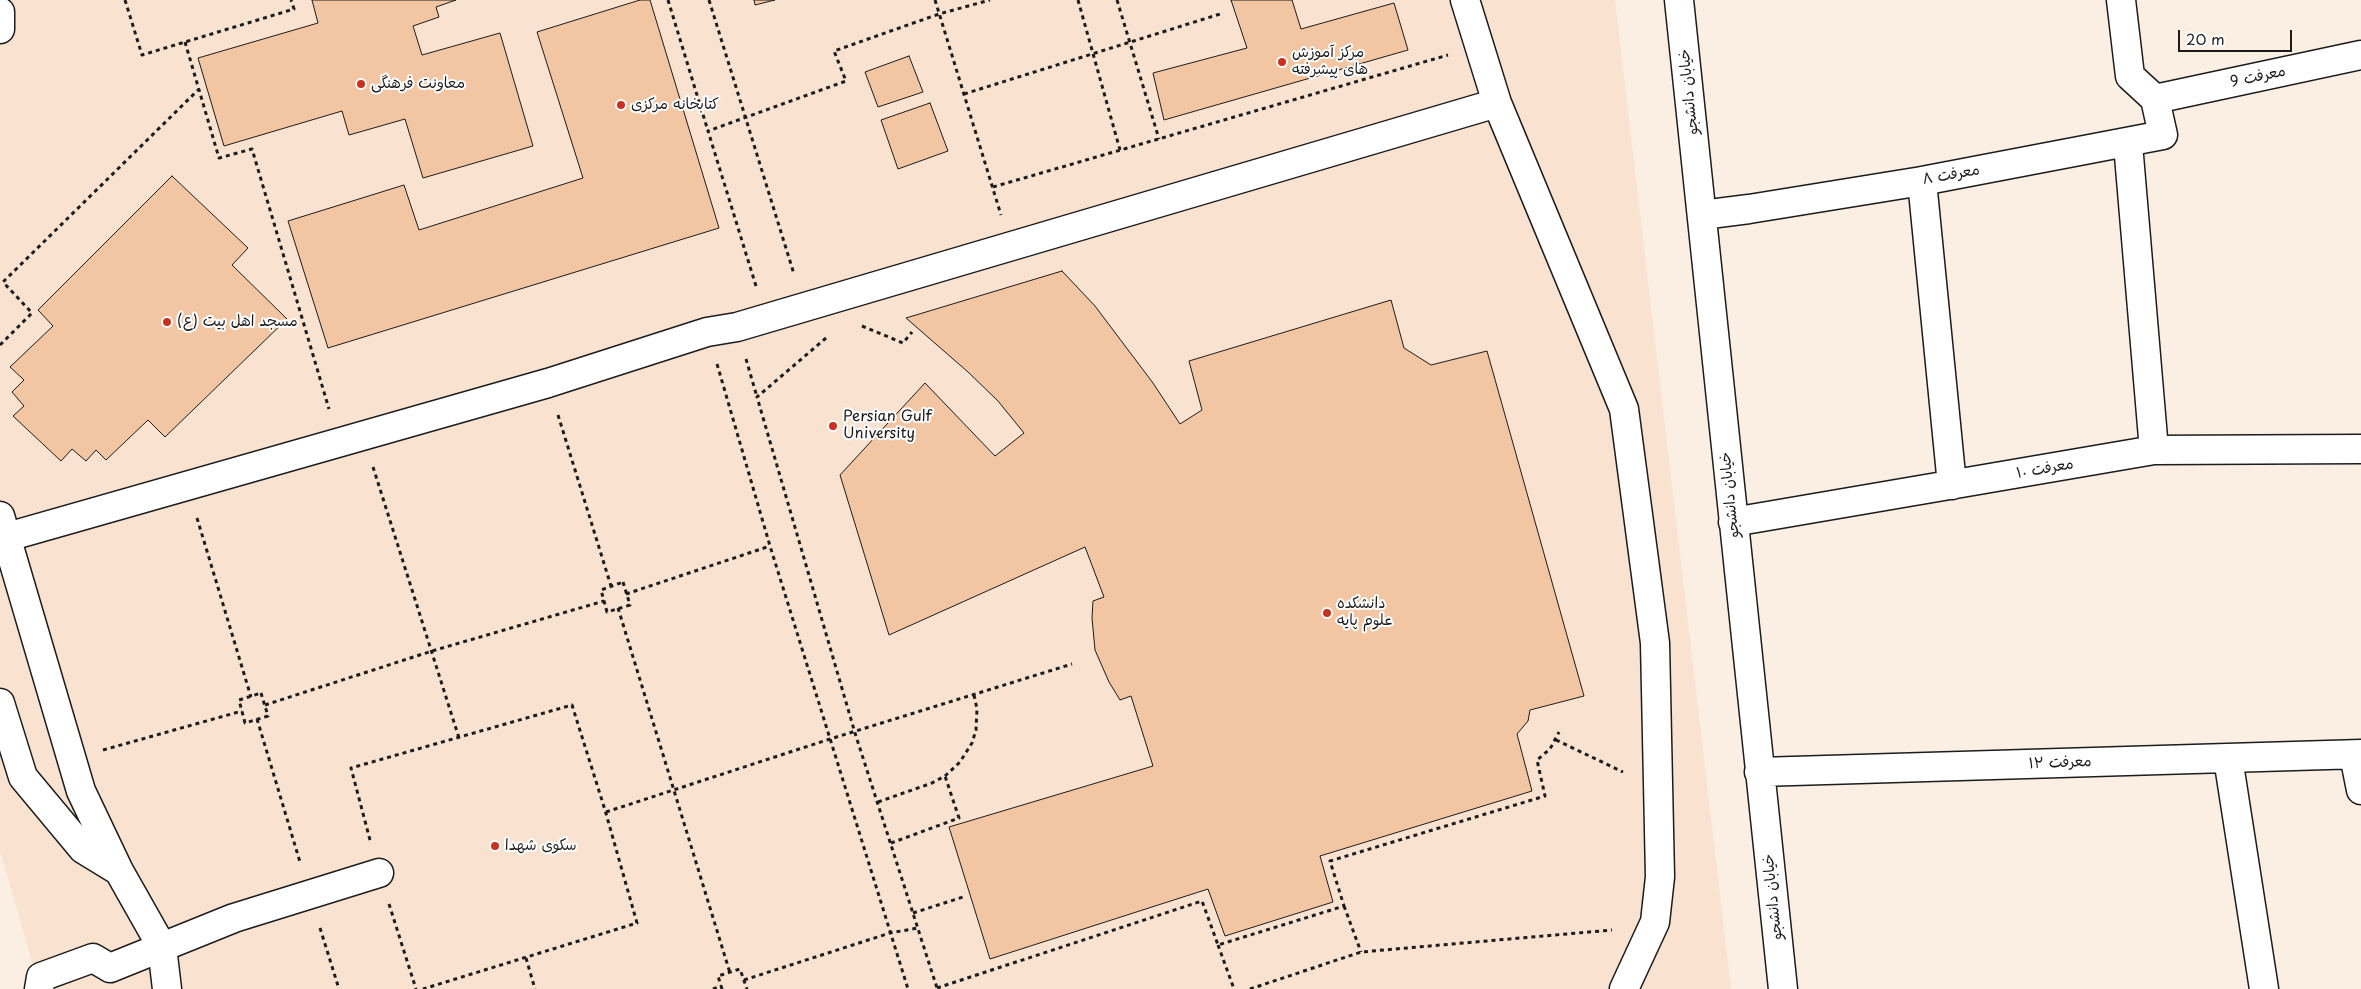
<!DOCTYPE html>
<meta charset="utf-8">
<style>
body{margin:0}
#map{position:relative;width:2361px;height:989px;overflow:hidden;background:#fbeee3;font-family:"Playpen Sans",sans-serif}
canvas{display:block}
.scale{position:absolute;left:2178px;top:30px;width:114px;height:22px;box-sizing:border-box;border:2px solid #1c1c1c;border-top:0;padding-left:6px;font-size:15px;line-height:18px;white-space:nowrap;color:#1c1c1c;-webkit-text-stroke:4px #fff;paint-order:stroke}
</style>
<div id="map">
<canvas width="2361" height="989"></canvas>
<div class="scale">20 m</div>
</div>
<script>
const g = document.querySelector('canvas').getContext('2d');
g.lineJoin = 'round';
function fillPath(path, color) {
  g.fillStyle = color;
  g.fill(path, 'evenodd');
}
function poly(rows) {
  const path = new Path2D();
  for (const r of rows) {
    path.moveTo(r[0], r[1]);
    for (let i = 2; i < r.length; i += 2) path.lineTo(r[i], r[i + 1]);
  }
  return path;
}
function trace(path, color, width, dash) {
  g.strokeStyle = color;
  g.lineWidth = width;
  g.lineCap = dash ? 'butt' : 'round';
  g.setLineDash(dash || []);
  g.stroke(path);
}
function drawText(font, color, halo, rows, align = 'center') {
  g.font = font + ' "Playpen Sans","Playpen Sans Arabic",sans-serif';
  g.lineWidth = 4;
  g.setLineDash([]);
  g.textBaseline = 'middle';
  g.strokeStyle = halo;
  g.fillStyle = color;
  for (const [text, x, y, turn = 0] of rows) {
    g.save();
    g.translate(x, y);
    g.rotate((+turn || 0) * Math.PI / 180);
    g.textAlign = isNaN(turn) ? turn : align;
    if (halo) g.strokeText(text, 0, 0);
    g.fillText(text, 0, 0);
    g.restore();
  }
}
const built = poly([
 [0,0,1615,0,1731,989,40,989,0,851]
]);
const building = poly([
 [312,0,456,0,436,7,439,17,413,26,422,55,500,33,533,146,423,178,405,119,349,135,342,111,224,146,198,58,318,23,312,0],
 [640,0,650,0,719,228,328,348,288,221,404,185,419,230,583,178,537,32,640,0],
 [754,0,775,0,755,5,754,0],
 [1231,0,1292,0,1301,29,1394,3,1408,50,1164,120,1153,73,1247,48,1231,0],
 [909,56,923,92,878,107,865,72,909,56],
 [930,103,948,151,898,169,881,120,930,103],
 [172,176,248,248,232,265,287,319,165,437,148,420,106,460,96,450,86,461,72,449,61,461,13,416,24,406,12,392,24,380,10,367,53,326,38,310,172,176],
 [1062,271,1095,306,1153,383,1180,424,1202,410,1189,361,1391,300,1404,348,1431,365,1487,351,1584,696,1530,710,1528,721,1517,734,1532,791,1320,856,1333,902,1225,936,1208,889,990,959,949,827,1153,766,1131,696,1120,700,1109,682,1095,650,1092,618,1093,601,1104,597,1085,547,889,635,840,475,925,383,995,456,1024,433,998,401,968,372,906,318,1062,271]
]);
const path = poly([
 [125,0,142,55,294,9,291,0],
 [668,0,708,131],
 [709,0,794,274],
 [935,0,1001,215],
 [1078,0,1120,150],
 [1117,0,1159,139],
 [185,42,219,158,252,149,329,409],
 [964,94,1220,14],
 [993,187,1448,55],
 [756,286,708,131,846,81,834,51,939,14,990,0],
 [862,326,903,343,912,332],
 [826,338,757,397,855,733,937,988],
 [0,345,32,313,3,282,199,89],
 [746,359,757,397],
 [717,364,770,546,908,989],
 [558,415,611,586],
 [373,467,459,738],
 [197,518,251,697],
 [623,582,630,605,607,612,601,590,623,582],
 [626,594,770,546],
 [618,608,730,973],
 [261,693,268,716,245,723,239,700,261,693],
 [265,705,432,651,604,601],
 [257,719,300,862],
 [1556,740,1623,772],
 [103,750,242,711],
 [878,802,932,783,945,776,960,762,972,743,976,730,977,709,974,695],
 [606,812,830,739,1072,664],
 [370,840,351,768,572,705,605,810,637,923,423,989],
 [891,843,959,818,945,776],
 [389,904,416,989],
 [1344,906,1361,952],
 [913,913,963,897],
 [320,928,339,989],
 [1218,945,1234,989],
 [526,958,535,989],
 [744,980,890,933,918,928],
 [937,988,1202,901,1218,945,1344,906,1330,861,1545,796,1537,760,1550,749,1559,732],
 [713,989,721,986],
 [722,989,718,976,740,969,747,989],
 [1250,989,1361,952,1612,930]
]);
const minor = poly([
 [1679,0,1783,989],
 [2121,0,2130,76,2155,99],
 [0,12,0,29],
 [2155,99,2361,55],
 [1497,103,1624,409,1655,643,1660,877,1655,922,1624,989],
 [2128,144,2154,450],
 [1922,181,1952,485],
 [1702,215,1749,209,1922,181,2163,135,2155,99],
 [0,516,81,791,119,871,162,947,167,989],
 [1733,522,2154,450,2361,449],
 [0,539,548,383,707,332,737,327,1497,103,1465,0],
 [0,703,23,777,83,849,119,871],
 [2354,755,2361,790],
 [2228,758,2264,989],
 [1759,772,2361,754],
 [110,968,234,918,379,873],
 [39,989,41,977,93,958,110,968]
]);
const markers = [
 [1282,62,5,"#c8321e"],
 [361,84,5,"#c8321e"],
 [621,105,5,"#c8321e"],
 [167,322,5,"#c8321e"],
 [833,426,5,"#c8321e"],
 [1327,613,5,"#c8321e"],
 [495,846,5,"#c8321e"]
];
const poiNames = [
 ["مرکز آموزش",1292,53],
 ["های پیشرفته",1292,70],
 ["معاونت فرهنگی",371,84],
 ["کتابخانه مرکزی",631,105],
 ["مسجد اهل بیت (ع)",177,322],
 ["Persian Gulf",843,417],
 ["University",843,434],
 ["دانشکده",1337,604],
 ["علوم پایه",1337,621],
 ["سکوی شهدا",505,846]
];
const streetNames = [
 ["معرفت 9",2258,77,-12],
 ["خیابان دانشجو",1689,92,-96],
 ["معرفت ۸",1951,175,-10],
 ["معرفت ۱۰",2045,469,-10],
 ["خیابان دانشجو",1730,495,-96],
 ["معرفت ۱۲",2060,763,-2],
 ["خیابان دانشجو",1773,897,-96]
];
fillPath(built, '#f9e2d0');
fillPath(building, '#f3c6a3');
trace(building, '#1c1c1c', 1);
trace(minor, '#1c1c1c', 31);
trace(path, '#1c1c1c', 3, [4, 4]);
trace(minor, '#fff', 28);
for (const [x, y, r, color] of markers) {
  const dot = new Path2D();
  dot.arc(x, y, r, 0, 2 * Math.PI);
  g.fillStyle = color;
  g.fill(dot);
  trace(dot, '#fff', 2);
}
drawText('15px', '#1c1c1c', '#fff', poiNames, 'left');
drawText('15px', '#1c1c1c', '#fff', streetNames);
</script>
